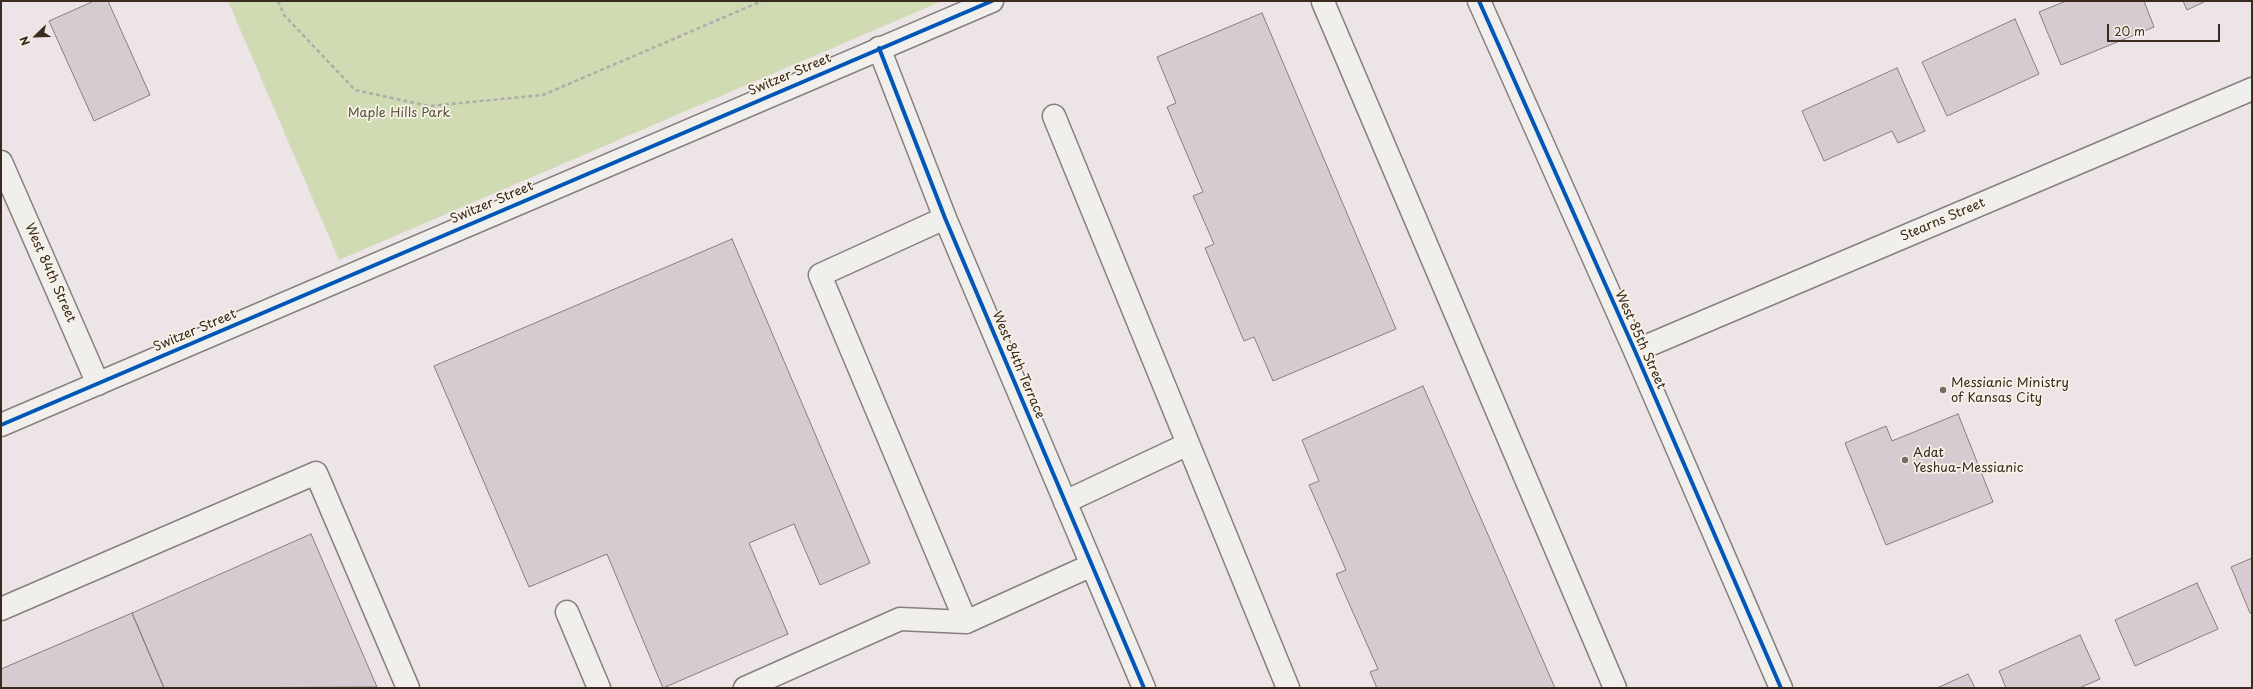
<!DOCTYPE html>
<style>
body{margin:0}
#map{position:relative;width:2253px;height:689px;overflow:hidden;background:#ece4e6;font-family:"Playpen Sans",sans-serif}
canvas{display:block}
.frame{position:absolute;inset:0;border:2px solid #3b2a1e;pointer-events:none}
.north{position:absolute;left:16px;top:16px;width:40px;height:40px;-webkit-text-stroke:3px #f7f3e8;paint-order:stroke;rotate:247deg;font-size:11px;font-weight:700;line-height:16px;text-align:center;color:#3b2a1e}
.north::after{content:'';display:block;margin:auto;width:14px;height:18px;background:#3b2a1e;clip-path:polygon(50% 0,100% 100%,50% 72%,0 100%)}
.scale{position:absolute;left:2107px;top:24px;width:113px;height:18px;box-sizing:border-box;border:2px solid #3b2a1e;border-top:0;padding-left:5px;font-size:12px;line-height:14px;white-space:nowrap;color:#3b2a1e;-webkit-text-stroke:3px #f7f3e8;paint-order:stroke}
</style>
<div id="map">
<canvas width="2253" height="689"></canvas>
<div class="frame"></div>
<div class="north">N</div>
<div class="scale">20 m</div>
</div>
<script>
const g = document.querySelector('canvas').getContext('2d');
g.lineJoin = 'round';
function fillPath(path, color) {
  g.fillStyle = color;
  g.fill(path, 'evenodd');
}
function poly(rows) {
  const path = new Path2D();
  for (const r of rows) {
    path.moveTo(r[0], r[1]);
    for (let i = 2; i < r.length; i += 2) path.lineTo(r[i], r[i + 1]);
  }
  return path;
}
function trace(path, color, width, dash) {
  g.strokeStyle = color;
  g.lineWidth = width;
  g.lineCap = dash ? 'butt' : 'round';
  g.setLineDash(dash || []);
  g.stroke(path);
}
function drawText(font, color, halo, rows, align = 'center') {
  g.font = font + ' "Playpen Sans",sans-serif';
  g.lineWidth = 3.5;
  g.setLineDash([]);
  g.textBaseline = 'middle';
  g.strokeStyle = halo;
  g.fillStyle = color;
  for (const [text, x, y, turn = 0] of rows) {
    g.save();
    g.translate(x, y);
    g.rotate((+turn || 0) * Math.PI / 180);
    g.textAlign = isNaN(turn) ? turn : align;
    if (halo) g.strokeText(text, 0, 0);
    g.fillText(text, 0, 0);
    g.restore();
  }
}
const green = poly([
 [228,1,942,1,339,260]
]);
const building = poly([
 [94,1,108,1,150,95,94,121,49,21,94,1],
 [2066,1,2144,1,2154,27,2061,65,2039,12,2066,1],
 [2183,1,2206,1,2187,10,2183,1],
 [1262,13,1396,329,1273,381,1254,337,1244,341,1205,248,1214,244,1193,196,1203,192,1167,107,1176,103,1157,57,1262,13],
 [2015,19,2039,74,1947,116,1922,62,2015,19],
 [1897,68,1925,131,1898,143,1892,131,1824,161,1802,111,1897,68],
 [732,239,870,563,820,585,794,524,749,543,788,634,663,688,607,554,529,587,434,366,732,239],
 [1423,386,1555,688,1377,688,1370,672,1378,669,1336,574,1346,570,1309,485,1319,481,1302,440,1423,386],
 [1958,414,1993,502,1886,545,1845,443,1886,426,1892,441,1958,414],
 [311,534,377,687,164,688,132,613,311,534],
 [2252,558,2252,613,2250,613,2231,567,2252,558],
 [2197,583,2218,629,2135,666,2115,620,2197,583],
 [132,613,164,688,1,688,1,669,132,613],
 [2080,635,2100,679,2079,688,2006,688,1999,671,2080,635],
 [1968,674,1975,688,1937,688,1968,674]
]);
const path = poly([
 [278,1,284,15,355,90,429,106,543,95,762,1]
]);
const minor = poly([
 [1479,1,1635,351,1781,688],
 [1323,2,1615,688],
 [879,48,945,218,1144,688],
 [1054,116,1288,688],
 [1,162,98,384],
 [945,218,820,275,966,622],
 [1635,351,2252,89],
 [1,425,992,1],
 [1065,502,1188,444],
 [1,609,316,473,408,688],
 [567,612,599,688],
 [745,688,900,619,966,622,1092,565]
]);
const cycleway = poly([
 [1479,1,1635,351,1781,688],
 [879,48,945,218,1144,688],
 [1,425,992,1]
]);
const markers = [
 [1943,390,4,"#796b64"],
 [1905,460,4,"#796b64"]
];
const streetNames = [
 ["Switzer Street",790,75,-23],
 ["Switzer Street",492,203,-23],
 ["Stearns Street",1943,220,-23],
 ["West 84th Street",50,273,66],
 ["Switzer Street",195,331,-23],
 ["West 85th Street",1640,340,66],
 ["West 84th Terrace",1018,365,67]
];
const parkNames = [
 ["Maple Hills Park",399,113]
];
const poiNames = [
 ["Messianic Ministry",1951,383],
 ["of Kansas City",1951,398],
 ["Adat",1913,453],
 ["Yeshua-Messianic",1913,468]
];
fillPath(green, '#d0dbb4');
fillPath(building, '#d7cbd2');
trace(building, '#867f7d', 1);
trace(minor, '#867f7d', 25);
trace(path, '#b0aca9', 2.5, [4, 3]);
trace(minor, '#f1efec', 22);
trace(cycleway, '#0057b8', 4);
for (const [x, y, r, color] of markers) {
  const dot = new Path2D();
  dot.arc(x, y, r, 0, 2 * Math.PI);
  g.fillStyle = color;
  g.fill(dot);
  trace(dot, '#f7f3e8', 1.5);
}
drawText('13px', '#3b2a1e', '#f7f3e8', streetNames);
drawText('13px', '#5a5439', '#f7f3e8', parkNames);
drawText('13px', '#3b2a1e', '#f7f3e8', poiNames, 'left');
</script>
